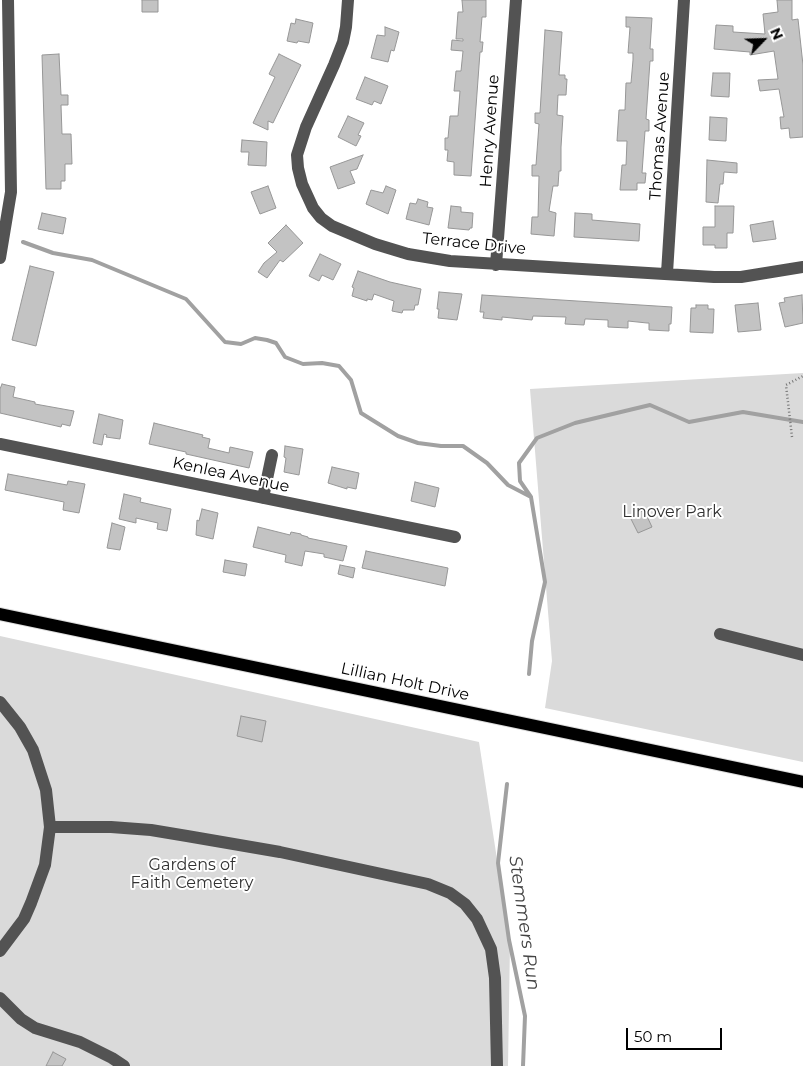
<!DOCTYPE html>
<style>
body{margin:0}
#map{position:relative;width:803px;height:1066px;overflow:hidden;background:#fff;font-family:Montserrat,sans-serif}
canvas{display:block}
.north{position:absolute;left:738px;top:15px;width:50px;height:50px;-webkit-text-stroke:4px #fff;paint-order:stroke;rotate:66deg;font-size:14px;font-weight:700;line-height:20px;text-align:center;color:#000}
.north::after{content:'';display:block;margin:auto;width:18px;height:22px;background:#000;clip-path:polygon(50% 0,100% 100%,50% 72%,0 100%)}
.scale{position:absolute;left:626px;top:1028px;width:96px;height:22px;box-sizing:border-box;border:2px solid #000;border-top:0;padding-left:6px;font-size:15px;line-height:18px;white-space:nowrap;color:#000;-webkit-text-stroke:4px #fff;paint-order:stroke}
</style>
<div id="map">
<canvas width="803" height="1066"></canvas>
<div class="north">N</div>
<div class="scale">50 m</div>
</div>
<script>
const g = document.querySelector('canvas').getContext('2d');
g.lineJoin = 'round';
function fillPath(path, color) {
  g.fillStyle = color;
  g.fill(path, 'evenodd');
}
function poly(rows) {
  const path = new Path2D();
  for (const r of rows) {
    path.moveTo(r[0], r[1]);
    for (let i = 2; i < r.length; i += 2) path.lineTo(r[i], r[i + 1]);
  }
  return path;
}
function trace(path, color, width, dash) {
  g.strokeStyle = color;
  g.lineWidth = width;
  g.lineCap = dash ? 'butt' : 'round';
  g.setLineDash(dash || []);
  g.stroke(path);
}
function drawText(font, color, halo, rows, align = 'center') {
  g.font = font + ' Montserrat,sans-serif';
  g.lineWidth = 4;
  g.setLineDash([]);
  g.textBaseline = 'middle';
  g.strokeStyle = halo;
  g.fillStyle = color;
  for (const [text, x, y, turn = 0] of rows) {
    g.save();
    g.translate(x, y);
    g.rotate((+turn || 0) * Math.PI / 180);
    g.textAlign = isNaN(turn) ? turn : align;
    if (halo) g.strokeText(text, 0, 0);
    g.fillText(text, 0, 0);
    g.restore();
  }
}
const green = poly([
 [803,373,803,762,545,708,552,661,530,389],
 [0,636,479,742,510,944,508,1066,0,1066]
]);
const stream = poly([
 [23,242,53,253,92,260,186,299,225,342,241,344,255,338,267,340,276,343,285,357,303,364,322,363,339,366,351,380,361,413,398,436,418,443,441,446,463,446,487,463,508,485,531,497],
 [529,674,532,641,545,582,531,497,520,481,519,463,537,438,575,423,650,405,689,422,743,412,803,422],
 [507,784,498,863,509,940,525,1016,523,1066]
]);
const building = poly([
 [142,0,158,0,158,12,142,12,142,0],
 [462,0,486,0,486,17,482,17,480,42,483,42,482,52,480,52,471,176,454,175,454,162,447,161,448,150,445,150,445,138,448,138,450,116,458,116,460,91,454,91,456,71,461,71,463,51,451,50,452,40,463,41,463,39,456,39,458,12,463,12,462,0],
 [777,0,792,0,792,20,798,19,803,65,803,137,790,138,789,128,781,129,780,117,784,117,779,89,760,91,758,80,778,79,774,51,750,55,750,52,714,49,716,25,733,26,733,32,765,34,763,14,778,12,777,0],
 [626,17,652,18,650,49,653,49,653,61,650,61,646,119,649,120,649,131,645,131,642,173,646,173,645,183,637,183,637,190,620,190,622,165,626,165,627,141,617,141,619,110,625,110,626,83,631,83,633,60,633,53,628,53,630,27,626,27,626,17],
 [296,19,313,23,309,43,298,41,297,43,287,41,291,23,295,24,296,19],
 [385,27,399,32,394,51,391,50,388,62,371,58,377,35,385,36,385,27],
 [545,30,562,32,559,75,565,75,565,79,567,79,566,95,558,95,557,115,563,116,561,147,561,171,559,171,558,186,553,186,549,211,556,213,554,236,531,234,532,217,538,217,539,176,532,176,532,165,536,165,539,124,535,123,535,113,540,113,545,30],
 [59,54,61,95,68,95,68,105,61,105,62,134,71,134,72,164,65,164,65,181,61,181,61,189,46,189,42,55,59,54],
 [279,54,301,65,273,123,268,121,268,130,253,123,275,77,269,74,279,54],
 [713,73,730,73,729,97,711,96,713,73],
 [365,77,388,86,381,104,374,101,372,105,356,99,365,77],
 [348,116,364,123,358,135,361,136,356,146,338,137,348,116],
 [710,117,727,118,726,141,709,140,710,117],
 [242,140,267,142,266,166,248,165,249,152,241,152,242,140],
 [363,155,357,169,350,171,355,183,338,189,330,167,363,155],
 [707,160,737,163,737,173,724,172,723,184,720,184,718,203,706,202,707,160],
 [268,186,276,208,260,214,251,192,268,186],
 [386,186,396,190,388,214,366,204,371,190,383,193,386,186],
 [418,199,428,202,427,207,433,208,429,225,406,219,410,203,416,204,418,199],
 [451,206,461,207,461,212,473,213,472,228,470,228,469,230,448,228,451,206],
 [715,206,734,206,733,233,727,233,727,248,715,248,715,245,703,245,703,227,715,227,715,206],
 [42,213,66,218,63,234,38,229,42,213],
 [575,213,592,214,592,220,640,224,639,241,574,237,575,213],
 [773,221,776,239,753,242,750,225,773,221],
 [286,225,303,243,283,262,280,260,267,278,258,272,264,263,277,252,268,243,286,225],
 [320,254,341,264,333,280,322,275,319,281,309,276,320,254],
 [30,266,54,272,36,346,12,340,30,266],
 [358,271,390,282,421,289,418,305,415,305,414,310,403,310,402,313,392,311,394,301,374,294,372,300,367,299,367,301,352,296,354,288,352,287,358,271],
 [439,292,462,294,457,320,438,318,439,309,437,309,439,292],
 [482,295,672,307,671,324,669,324,669,331,649,330,649,323,647,323,628,321,628,328,608,327,608,320,587,319,585,319,584,325,565,324,566,317,533,316,532,320,502,317,502,320,483,318,484,312,480,312,482,295],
 [802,295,803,323,785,327,779,303,785,302,784,298,802,295],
 [758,303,761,330,738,332,735,305,758,303],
 [696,305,708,305,708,309,714,309,713,333,690,332,691,308,696,308,696,305],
 [2,384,15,387,13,397,35,402,35,404,74,411,70,426,62,424,61,427,0,413,0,389,2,384],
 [99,414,123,420,120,439,106,437,107,435,104,434,102,445,93,443,99,414],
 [154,423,203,435,202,437,210,439,208,448,229,453,230,447,253,452,249,468,186,454,186,452,149,444,154,423],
 [285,446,303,449,299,475,284,472,286,458,284,457,285,446],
 [332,467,359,473,356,489,347,487,347,489,328,483,332,467],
 [8,474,67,485,68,481,85,484,79,513,63,510,64,502,5,490,8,474],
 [415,482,439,488,435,507,411,501,415,482],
 [124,494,141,498,140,502,171,509,167,531,157,529,158,523,136,518,136,523,119,519,124,494],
 [202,509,218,513,213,539,196,535,197,520,199,521,202,509],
 [644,510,652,527,638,533,630,517,644,510],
 [112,523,125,527,120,550,107,548,112,523],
 [258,527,290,535,291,532,301,534,301,535,308,537,308,538,347,546,343,561,324,557,324,554,305,551,302,566,285,562,286,555,253,547,258,527],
 [366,551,448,568,445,586,362,568,366,551],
 [225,560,247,564,245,576,223,572,225,560],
 [340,565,355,568,353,578,338,574,340,565],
 [241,716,266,721,262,742,237,736,241,716],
 [53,1052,66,1059,62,1066,46,1066,53,1052]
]);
const path = poly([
 [792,437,786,385,803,376]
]);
const minor = poly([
 [348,0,346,27,343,42,334,65,306,127,297,155,298,168,302,184,313,208,321,218,332,226,375,244,408,254,450,261,714,277,741,277,803,267],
 [0,258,11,192,8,0],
 [496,265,516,0],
 [667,273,684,0],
 [0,444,455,537],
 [263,498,272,455],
 [720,634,803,655],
 [0,702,20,727,33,750,46,790,50,827,45,865,31,903,24,919,0,951],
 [50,827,111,827,151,830,187,836,280,852,428,884,450,893,465,904,477,919,491,949,495,978,497,1066],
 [0,998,21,1019,35,1028,80,1042,112,1058,124,1066]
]);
const major = poly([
 [0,614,803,782]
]);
const streetNames = [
 ["Henry Avenue",490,131,-86],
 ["Thomas Avenue",660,136,-86],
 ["Terrace Drive",474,244,6],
 ["Kenlea Avenue",231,475,12],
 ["Lillian Holt Drive",405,682,12]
];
const parkNames = [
 ["Linover Park",672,512],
 ["Gardens of",192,865],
 ["Faith Cemetery",192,883]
];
const waterNames = [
 ["Stemmers Run",524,923,82]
];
fillPath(green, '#dadada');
trace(stream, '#a1a1a1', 4);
fillPath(building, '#c3c3c3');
trace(building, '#979797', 1);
trace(major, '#dbdbdb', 14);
trace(path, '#757575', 2.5, [1, 2.5]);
trace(minor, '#535353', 12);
trace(major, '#000', 12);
drawText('16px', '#000', '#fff', streetNames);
drawText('16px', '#313131', '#fff', parkNames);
drawText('italic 18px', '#424242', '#fff', waterNames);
</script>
